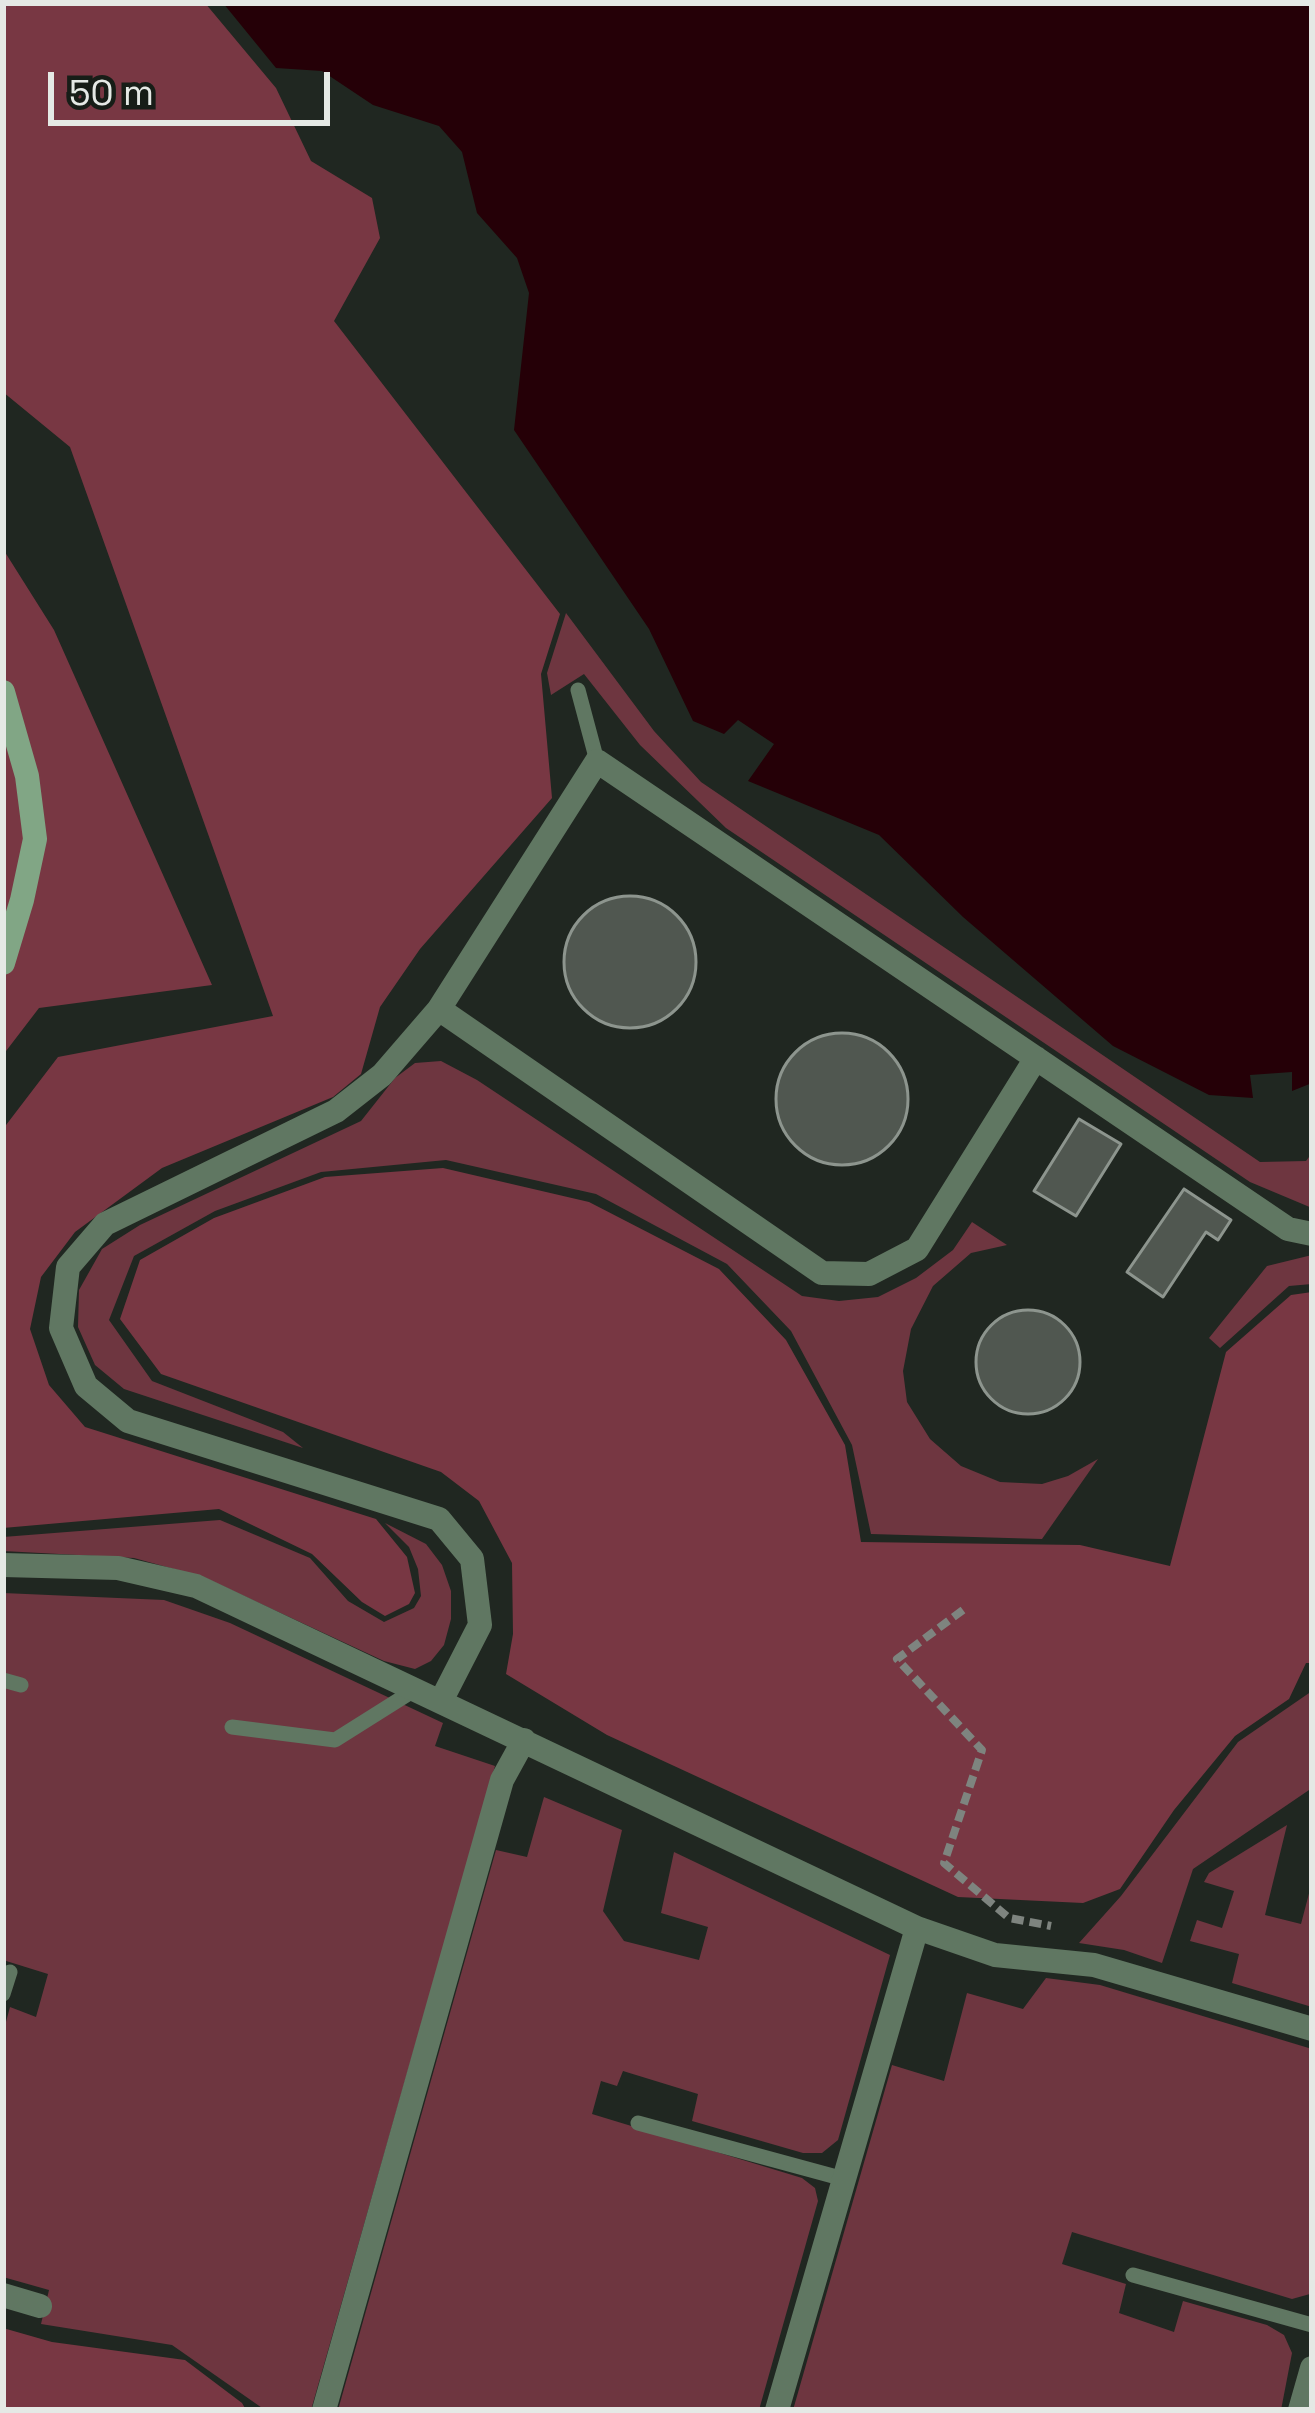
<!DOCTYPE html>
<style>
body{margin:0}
#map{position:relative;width:1315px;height:2413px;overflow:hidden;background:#202721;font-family:"Space Grotesk",sans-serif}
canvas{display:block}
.frame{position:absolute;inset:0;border:6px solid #e5e9e5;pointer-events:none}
.scale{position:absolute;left:48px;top:72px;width:282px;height:54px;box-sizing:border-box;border:6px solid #e5e9e5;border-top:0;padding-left:15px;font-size:36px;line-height:42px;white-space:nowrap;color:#e5e9e5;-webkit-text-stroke:9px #171d17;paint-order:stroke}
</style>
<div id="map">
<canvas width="1315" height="2413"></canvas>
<div class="frame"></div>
<div class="scale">50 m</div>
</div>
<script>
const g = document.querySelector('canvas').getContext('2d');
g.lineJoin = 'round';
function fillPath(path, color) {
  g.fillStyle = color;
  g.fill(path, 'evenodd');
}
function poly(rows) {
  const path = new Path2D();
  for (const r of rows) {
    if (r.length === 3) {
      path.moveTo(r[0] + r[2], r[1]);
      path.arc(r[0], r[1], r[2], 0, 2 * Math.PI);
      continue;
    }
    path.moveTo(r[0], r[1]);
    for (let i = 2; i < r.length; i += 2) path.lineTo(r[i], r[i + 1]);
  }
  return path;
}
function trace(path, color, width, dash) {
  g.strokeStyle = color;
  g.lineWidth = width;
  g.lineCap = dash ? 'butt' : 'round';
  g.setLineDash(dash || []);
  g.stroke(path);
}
const green = poly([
 [566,613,654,731,701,782,1260,1162,1306,1161,1312,1153,1312,1208,1250,1182,726,828,640,745,584,674,551,695,547,673],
 [441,1061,477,1080,802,1296,839,1301,878,1297,916,1278,953,1250,972,1222,1007,1245,971,1253,933,1286,911,1329,903,1371,907,1402,930,1439,961,1466,1000,1482,1042,1484,1068,1476,1098,1459,1042,1539,871,1534,852,1445,791,1331,727,1264,596,1194,446,1160,321,1172,215,1211,134,1256,109,1320,152,1381,283,1432,303,1448,124,1389,95,1365,78,1327,79,1290,102,1249,140,1225,361,1121,395,1078,415,1063],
 [1312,1255,1312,1284,1289,1286,1220,1348,1209,1338,1267,1266],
 [220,1520,310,1558,348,1601,384,1622,414,1608,421,1596,418,1569,409,1547,385,1523,426,1544,442,1565,451,1591,451,1619,444,1645,431,1661,415,1669,384,1661,203,1577,134,1558,3,1551,3,1537],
 [3,1593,164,1600,230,1623,443,1723,435,1746,495,1766,311,2410,265,2410,172,2345,41,2324,49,2290,3,2277,3,2033,10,2007,36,2017,48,1974,3,1960],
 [1312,1691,1312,1788,1193,1869,1162,1963,1124,1950,1079,1943,1121,1896,1238,1742],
 [544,1797,622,1830,603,1911,624,1941,699,1960,708,1927,661,1913,674,1852,890,1955,838,2140,822,2153,803,2153,692,2121,698,2094,623,2071,617,2086,601,2081,592,2114,802,2178,815,2188,818,2201,759,2410,338,2410,496,1850,527,1857],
 [1287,1825,1265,1915,1301,1924,1312,1882,1312,2007,1232,1983,1239,1954,1190,1941,1197,1920,1222,1928,1234,1891,1204,1882,1209,1873],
 [1046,1978,1100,1985,1312,2049,1310,2294,1292,2299,1072,2232,1062,2264,1126,2284,1119,2313,1174,2332,1183,2301,1267,2325,1284,2335,1292,2353,1281,2410,793,2410,892,2065,944,2081,967,1993,1023,2009]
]);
const forest = poly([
 [3,3,205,3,276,88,311,161,372,198,380,238,334,321,560,614,541,674,552,798,420,949,380,1007,361,1074,333,1097,162,1168,75,1232,41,1277,30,1329,49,1385,85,1427,376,1519,407,1557,415,1593,409,1604,385,1616,362,1602,312,1554,219,1509,3,1528,3,1129,58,1057,273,1016,70,447,3,392],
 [3,549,54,630,212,985,39,1008,3,1055],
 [443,1168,589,1202,719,1269,786,1340,845,1445,861,1542,1080,1545,1170,1566,1226,1352,1291,1295,1312,1292,1312,1663,1306,1663,1289,1699,1235,1736,1174,1810,1120,1889,1083,1903,958,1897,607,1735,506,1674,513,1634,512,1563,479,1501,441,1472,161,1374,120,1319,140,1260,214,1218,325,1177],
 [3,2328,52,2342,185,2360,242,2403,246,2410,3,2410]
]);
const water = poly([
 [223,3,1312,3,1312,1083,1292,1091,1292,1072,1250,1075,1253,1098,1209,1095,1113,1046,963,917,879,835,748,781,774,744,738,720,724,734,693,721,649,629,514,430,529,293,517,258,477,213,462,152,439,126,373,105,322,71,276,68]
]);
const building = poly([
 [630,962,66],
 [842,1099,66],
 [1079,1119,1121,1144,1076,1216,1034,1191,1079,1119],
 [1184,1189,1231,1220,1218,1240,1206,1232,1163,1297,1127,1272,1184,1189],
 [1028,1362,52]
]);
const path = poly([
 [963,1610,897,1659,982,1750,944,1863,1009,1918,1051,1926]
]);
const lane = poly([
 [578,690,597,761],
 [3,1680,21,1685],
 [232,1727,335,1740,416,1689],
 [3,1994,10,1972],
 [638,2123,844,2179],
 [1133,2275,1312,2325]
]);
const street = poly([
 [439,1009,822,1273,869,1274,917,1249,1036,1058],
 [3,1565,118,1568,196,1586,917,1928,995,1955,1094,1965,1312,2029],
 [441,1701,480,1625,472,1559,439,1519,128,1421,86,1386,61,1328,68,1267,105,1224,336,1111,382,1075,439,1009,597,761,1288,1229,1312,1234],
 [3,2295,40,2306],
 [324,2410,502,1780,524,1740],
 [777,2410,917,1928],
 [1300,2410,1312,2368]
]);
const secondary = poly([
 [3,692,27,776,35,839,22,900,3,963]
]);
fillPath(green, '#6e3640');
fillPath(forest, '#783743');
fillPath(water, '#250007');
fillPath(building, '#505750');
trace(building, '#8d958e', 3);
trace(path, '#7e847f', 8, [12, 6]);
trace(lane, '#607762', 15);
trace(street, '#607762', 24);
trace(secondary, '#81a685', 24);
</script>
